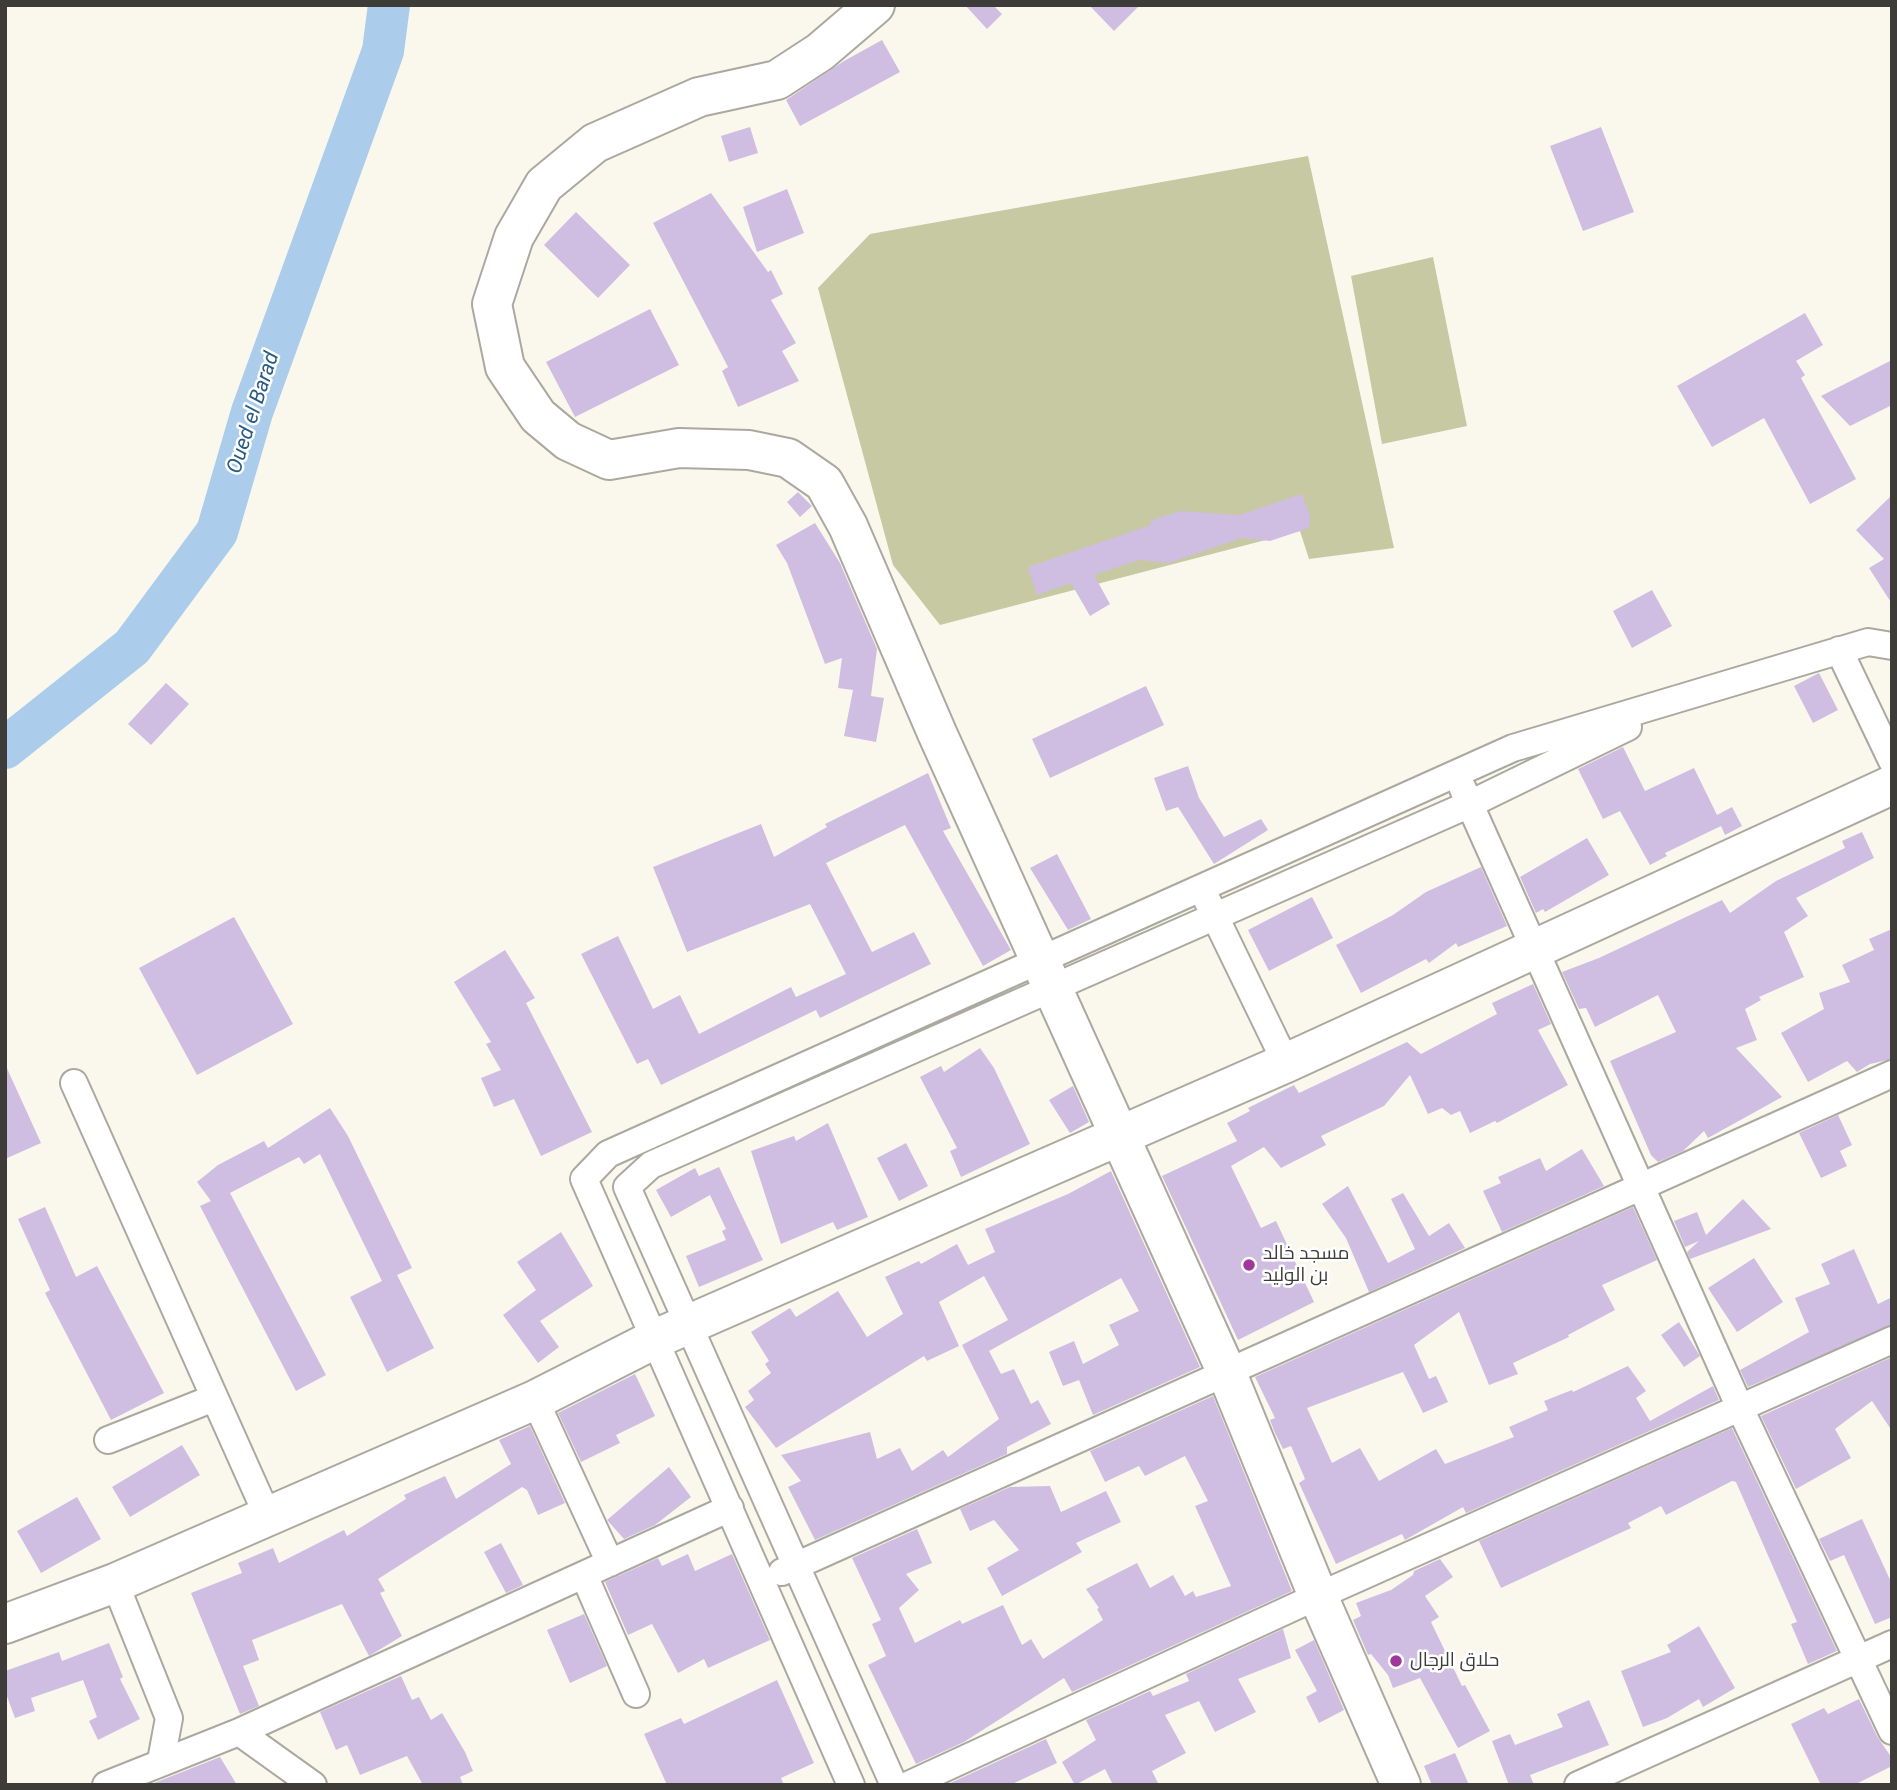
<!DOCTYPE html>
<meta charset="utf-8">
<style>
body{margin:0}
#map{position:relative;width:1897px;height:1790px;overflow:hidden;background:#faf8ed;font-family:Roboto,sans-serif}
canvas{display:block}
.frame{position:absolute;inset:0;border:7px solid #3d3c38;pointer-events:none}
</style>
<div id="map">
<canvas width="1897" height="1790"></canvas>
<div class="frame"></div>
</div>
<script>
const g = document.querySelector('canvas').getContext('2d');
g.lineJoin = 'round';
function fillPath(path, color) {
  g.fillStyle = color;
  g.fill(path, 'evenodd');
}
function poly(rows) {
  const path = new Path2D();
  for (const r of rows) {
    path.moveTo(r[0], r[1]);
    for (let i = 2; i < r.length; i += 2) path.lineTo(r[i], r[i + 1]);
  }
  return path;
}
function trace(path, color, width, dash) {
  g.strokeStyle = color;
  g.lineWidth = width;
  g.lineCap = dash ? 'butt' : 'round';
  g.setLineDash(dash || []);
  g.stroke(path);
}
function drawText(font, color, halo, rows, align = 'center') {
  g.font = font + ' Roboto,Cairo,sans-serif';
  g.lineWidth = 5;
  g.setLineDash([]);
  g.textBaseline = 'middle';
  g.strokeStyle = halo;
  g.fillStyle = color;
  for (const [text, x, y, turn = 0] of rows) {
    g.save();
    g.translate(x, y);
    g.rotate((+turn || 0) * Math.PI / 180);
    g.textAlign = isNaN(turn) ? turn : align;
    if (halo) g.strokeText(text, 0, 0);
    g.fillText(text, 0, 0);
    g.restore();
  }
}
const green = poly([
 [1308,156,1394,548,1309,559,1300,531,940,625,893,565,818,288,870,234],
 [1433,257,1467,426,1382,444,1351,276]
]);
const river = poly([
 [5,748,132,647,217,532,252,412,383,51,389,5]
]);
const building = poly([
 [965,5,993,5,1002,14,987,29],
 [1089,5,1140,5,1114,31],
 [882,40,900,72,800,126,786,100,844,61],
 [750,127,758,153,729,162,721,136],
 [1601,127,1634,212,1583,231,1550,146],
 [787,189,804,233,757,252,743,207],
 [711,193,768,272,771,270,783,294,771,300,796,343,782,351,799,381,738,407,722,371,728,367,653,223],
 [576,212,630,265,598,298,544,245],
 [650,309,679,365,575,417,546,362],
 [1805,313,1823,345,1796,361,1805,375,1801,378,1856,479,1810,504,1764,418,1712,447,1677,386],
 [1892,360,1892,405,1850,426,1821,396],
 [798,492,812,506,800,517,787,502],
 [1302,494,1310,516,1309,528,1270,541,1241,538,1169,563,1139,560,1094,575,1110,604,1090,616,1071,583,1037,595,1028,567,1151,525,1150,521,1180,511,1239,515],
 [1892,495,1892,604,1869,568,1884,559,1856,530],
 [815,523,840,563,877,649,871,696,884,698,876,742,844,736,853,690,838,688,842,658,825,664,787,563,776,545],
 [1652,590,1672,626,1632,648,1613,611],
 [1819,673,1838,710,1813,723,1794,686],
 [166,683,189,704,151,745,128,724],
 [1146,686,1164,725,1050,778,1032,739],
 [1623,747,1645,791,1694,768,1717,815,1732,807,1742,826,1725,835,1721,826,1665,853,1667,856,1650,865,1620,811,1603,819,1578,769],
 [1188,766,1199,798,1224,837,1261,819,1268,830,1214,864,1178,807,1166,811,1154,778],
 [928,773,951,828,943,831,1011,950,983,966,905,825,826,863,872,952,914,932,931,964,820,1018,816,1010,661,1085,648,1059,637,1064,581,954,618,936,653,1009,680,995,699,1034,791,987,796,997,846,974,810,904,687,952,653,867,761,824,774,857,827,827,825,824],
 [1862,832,1874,858,1796,898,1808,916,1784,932,1804,977,1759,997,1761,1000,1745,1009,1757,1040,1736,1048,1782,1097,1708,1138,1704,1131,1683,1151,1658,1162,1651,1155,1610,1061,1676,1032,1658,995,1595,1027,1586,1008,1579,1009,1562,972,1599,958,1722,900,1730,913,1776,881,1845,848,1842,841],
 [1587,838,1609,875,1545,912,1543,909,1536,913,1520,877],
 [1057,854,1091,919,1068,930,1030,868],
 [1481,867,1507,926,1458,947,1456,943,1429,963,1426,959,1361,993,1336,945,1393,915,1426,892],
 [1312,897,1333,938,1269,971,1248,930],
 [234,917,293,1024,197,1075,139,968],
 [1892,929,1892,1059,1870,1064,1857,1072,1847,1061,1808,1082,1781,1033,1824,1009,1819,993,1850,982,1842,965,1874,950,1869,939],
 [505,950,535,998,526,1003,592,1132,541,1156,514,1099,494,1107,481,1078,501,1070,486,1044,491,1042,454,982],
 [1533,984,1551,1024,1538,1030,1568,1085,1497,1123,1495,1121,1470,1133,1460,1111,1451,1115,1442,1108,1428,1114,1410,1075,1384,1106,1321,1136,1326,1145,1281,1168,1264,1147,1231,1166,1261,1228,1276,1221,1314,1302,1238,1340,1162,1176,1237,1141,1227,1123,1250,1111,1248,1108,1294,1085,1299,1093,1407,1042,1421,1054,1497,1014,1492,1003],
 [980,1048,994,1068,1030,1144,961,1177,950,1151,957,1148,920,1077,941,1066,944,1072],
 [5,1064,41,1143,5,1159],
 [1073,1086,1089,1122,1070,1133,1049,1100],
 [330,1108,348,1136,412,1268,397,1275,434,1348,387,1372,350,1297,382,1281,320,1154,304,1164,299,1157,230,1193,326,1375,296,1391,200,1206,211,1201,197,1182,218,1165,264,1141,268,1148],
 [1838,1115,1852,1145,1840,1151,1847,1166,1821,1178,1799,1133],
 [828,1123,868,1217,837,1230,833,1222,781,1244,751,1151,794,1136,796,1141],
 [906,1143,928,1186,899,1201,877,1158],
 [1582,1149,1604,1186,1502,1232,1483,1191,1501,1183,1498,1177,1540,1158,1546,1171],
 [719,1167,763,1260,699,1287,686,1256,726,1240,722,1231,726,1229,710,1195,671,1217,656,1190,695,1168,699,1176],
 [1111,1171,1200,1367,1093,1415,1079,1380,1063,1386,1049,1352,1074,1341,1083,1364,1119,1345,1109,1325,1139,1311,1121,1278,989,1351,1001,1374,1014,1369,1031,1404,1038,1400,1051,1424,1007,1447,1007,1454,815,1540,788,1487,801,1481,781,1455,870,1432,877,1459,900,1448,912,1471,943,1450,948,1457,999,1419,962,1345,1008,1320,984,1276,939,1302,959,1346,927,1361,924,1356,776,1448,745,1407,754,1400,748,1391,771,1373,765,1364,769,1361,751,1332,790,1308,796,1317,838,1291,867,1337,903,1314,885,1277,919,1261,921,1264,957,1244,968,1265,995,1252,985,1229,1068,1194],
 [1348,1186,1388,1263,1415,1249,1391,1199,1403,1193,1429,1236,1449,1223,1465,1248,1369,1292,1346,1238,1322,1204],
 [1743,1199,1771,1229,1690,1259,1687,1252,1699,1241,1685,1247,1674,1221,1697,1212,1706,1235],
 [45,1207,76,1277,97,1266,164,1393,111,1420,45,1293,50,1290,18,1219],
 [1633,1207,1657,1260,1602,1285,1615,1310,1568,1335,1569,1337,1513,1363,1518,1374,1489,1385,1459,1312,1414,1345,1429,1379,1436,1376,1448,1402,1423,1413,1403,1372,1307,1408,1332,1463,1360,1448,1379,1481,1436,1449,1445,1464,1514,1437,1509,1427,1548,1410,1544,1401,1572,1390,1573,1392,1628,1366,1646,1391,1636,1398,1650,1421,1713,1386,1719,1400,1466,1513,1463,1507,1405,1540,1402,1534,1336,1564,1299,1483,1305,1479,1291,1446,1283,1449,1275,1433,1270,1420,1275,1418,1255,1377],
 [561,1232,593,1286,540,1321,559,1347,538,1363,503,1315,536,1290,517,1262],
 [1854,1249,1878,1304,1892,1297,1892,1325,1748,1387,1740,1370,1809,1332,1795,1298,1830,1284,1821,1264],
 [1754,1258,1783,1302,1737,1332,1708,1288],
 [1679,1322,1700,1356,1684,1367,1661,1335],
 [1892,1357,1892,1431,1872,1401,1835,1429,1851,1458,1796,1489,1761,1416],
 [635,1374,655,1416,616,1435,620,1443,581,1462,558,1413],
 [1213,1396,1292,1591,1072,1692,1064,1678,964,1742,916,1764,868,1665,886,1656,872,1624,881,1620,852,1558,917,1529,932,1563,906,1574,919,1590,899,1608,915,1643,960,1620,962,1624,1003,1605,1022,1645,1031,1639,1043,1659,1103,1620,1097,1609,1099,1608,1086,1589,1137,1563,1150,1588,1173,1575,1185,1596,1193,1591,1196,1597,1231,1586,1195,1506,1208,1501,1185,1456,1145,1476,1139,1466,1105,1482,1090,1451],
 [530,1426,565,1503,538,1515,527,1490,522,1487,378,1579,385,1591,380,1593,402,1636,369,1656,342,1604,252,1640,259,1660,243,1666,259,1706,240,1714,191,1593,242,1573,238,1563,273,1548,279,1563,344,1530,347,1536,406,1499,404,1495,445,1476,456,1499,511,1464,499,1440],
 [1732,1428,1837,1651,1808,1664,1791,1624,1797,1622,1736,1482,1732,1481,1666,1515,1661,1506,1628,1523,1631,1528,1501,1588,1479,1541],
 [182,1445,200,1475,130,1517,112,1487],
 [669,1467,691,1497,655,1525,624,1539,607,1520],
 [1050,1486,1061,1512,1106,1491,1121,1522,1076,1543,1082,1552,1002,1596,987,1568,1019,1550,994,1520,970,1531,960,1509,1010,1487],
 [77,1497,101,1539,41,1573,17,1531],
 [1862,1519,1892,1584,1892,1617,1875,1624,1844,1555,1830,1561,1819,1539],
 [501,1543,523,1585,506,1593,484,1552],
 [688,1554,695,1571,732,1554,770,1640,708,1668,704,1659,678,1673,652,1624,628,1635,605,1582,658,1558,662,1566],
 [1440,1559,1453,1577,1425,1596,1439,1617,1431,1622,1462,1686,1465,1685,1490,1731,1458,1748,1420,1678,1393,1688,1388,1675,1371,1654,1368,1655,1353,1620,1361,1616,1356,1603,1391,1590,1413,1575,1414,1571],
 [584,1614,607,1666,570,1683,547,1630],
 [1699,1626,1735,1688,1703,1707,1699,1699,1667,1718,1643,1727,1621,1671,1671,1652,1667,1645],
 [1283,1629,1291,1658,1238,1679,1256,1712,1215,1732,1199,1701,1165,1715,1186,1753,1152,1771,1159,1785,1113,1785,1105,1769,1075,1785,1062,1762,1096,1740,1086,1720,1150,1691,1153,1696,1189,1681,1186,1674],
 [1314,1640,1344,1710,1319,1723,1306,1697,1317,1691,1295,1650],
 [109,1643,123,1677,120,1679,140,1719,98,1740,89,1721,97,1717,83,1680,31,1698,35,1711,15,1718,5,1691,5,1671,59,1652,62,1661],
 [401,1676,412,1700,419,1697,431,1720,442,1713,465,1752,473,1771,460,1777,463,1785,423,1785,407,1756,360,1775,347,1745,336,1750,320,1712],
 [777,1680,814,1763,781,1778,784,1785,667,1785,644,1734,681,1718,684,1724],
 [1859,1699,1878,1738,1892,1758,1892,1766,1854,1785,1821,1785,1791,1724,1824,1708,1828,1714],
 [1589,1700,1609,1745,1530,1775,1534,1785,1509,1785,1492,1741,1510,1734,1515,1745,1563,1727,1557,1714],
 [1046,1739,1057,1763,1010,1785,946,1785],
 [1455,1753,1469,1785,1432,1785,1424,1766],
 [220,1757,237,1785,149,1785]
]);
const street = poly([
 [1839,650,1892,761],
 [1463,789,1740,1408,1892,1731],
 [1207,900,1286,1063],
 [74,1083,268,1517],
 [535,1400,610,1563],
 [108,1440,214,1398],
 [782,1572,1892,1074],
 [584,1575,636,1694],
 [115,1583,169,1718,161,1761],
 [239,1732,313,1785],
 [106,1785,239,1732,730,1508],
 [851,1785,584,1179,608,1154,1513,748,1868,642,1892,646],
 [894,1785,627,1187,651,1165,1470,804,1628,727],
 [908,1785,1318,1596,1892,1340],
 [1578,1785,1892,1644]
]);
const secondary = poly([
 [875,5,820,52,777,80,699,97,595,143,544,185,514,237,492,304,505,367,538,416,568,441,609,460,679,448,749,450,788,458,824,483,848,526,937,733,1226,1371,1318,1596,1401,1785],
 [5,1624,115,1583,535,1400,655,1339,1286,1063,1892,785]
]);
const markers = [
 [1249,1265,7,"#9f389b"],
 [1396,1661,7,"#9f389b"]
];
const poiNames = [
 ["مسجد خالد",1263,1254],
 ["بن الوليد",1263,1276],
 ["حلاق الرجال",1410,1661]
];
const waterNames = [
 ["Oued el Barad",254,413,-72]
];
fillPath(green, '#c6c9a1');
trace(river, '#abcdeb', 42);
fillPath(building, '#d0bde2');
trace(street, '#aba99f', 30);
trace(secondary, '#aba99f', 42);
trace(street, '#fff', 26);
trace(secondary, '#fff', 38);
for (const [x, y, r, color] of markers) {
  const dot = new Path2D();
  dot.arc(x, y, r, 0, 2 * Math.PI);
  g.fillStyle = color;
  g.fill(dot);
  trace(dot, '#fff', 2.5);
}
drawText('19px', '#3d3c38', '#fff', poiNames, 'left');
drawText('italic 21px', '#275c84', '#fff', waterNames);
</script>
